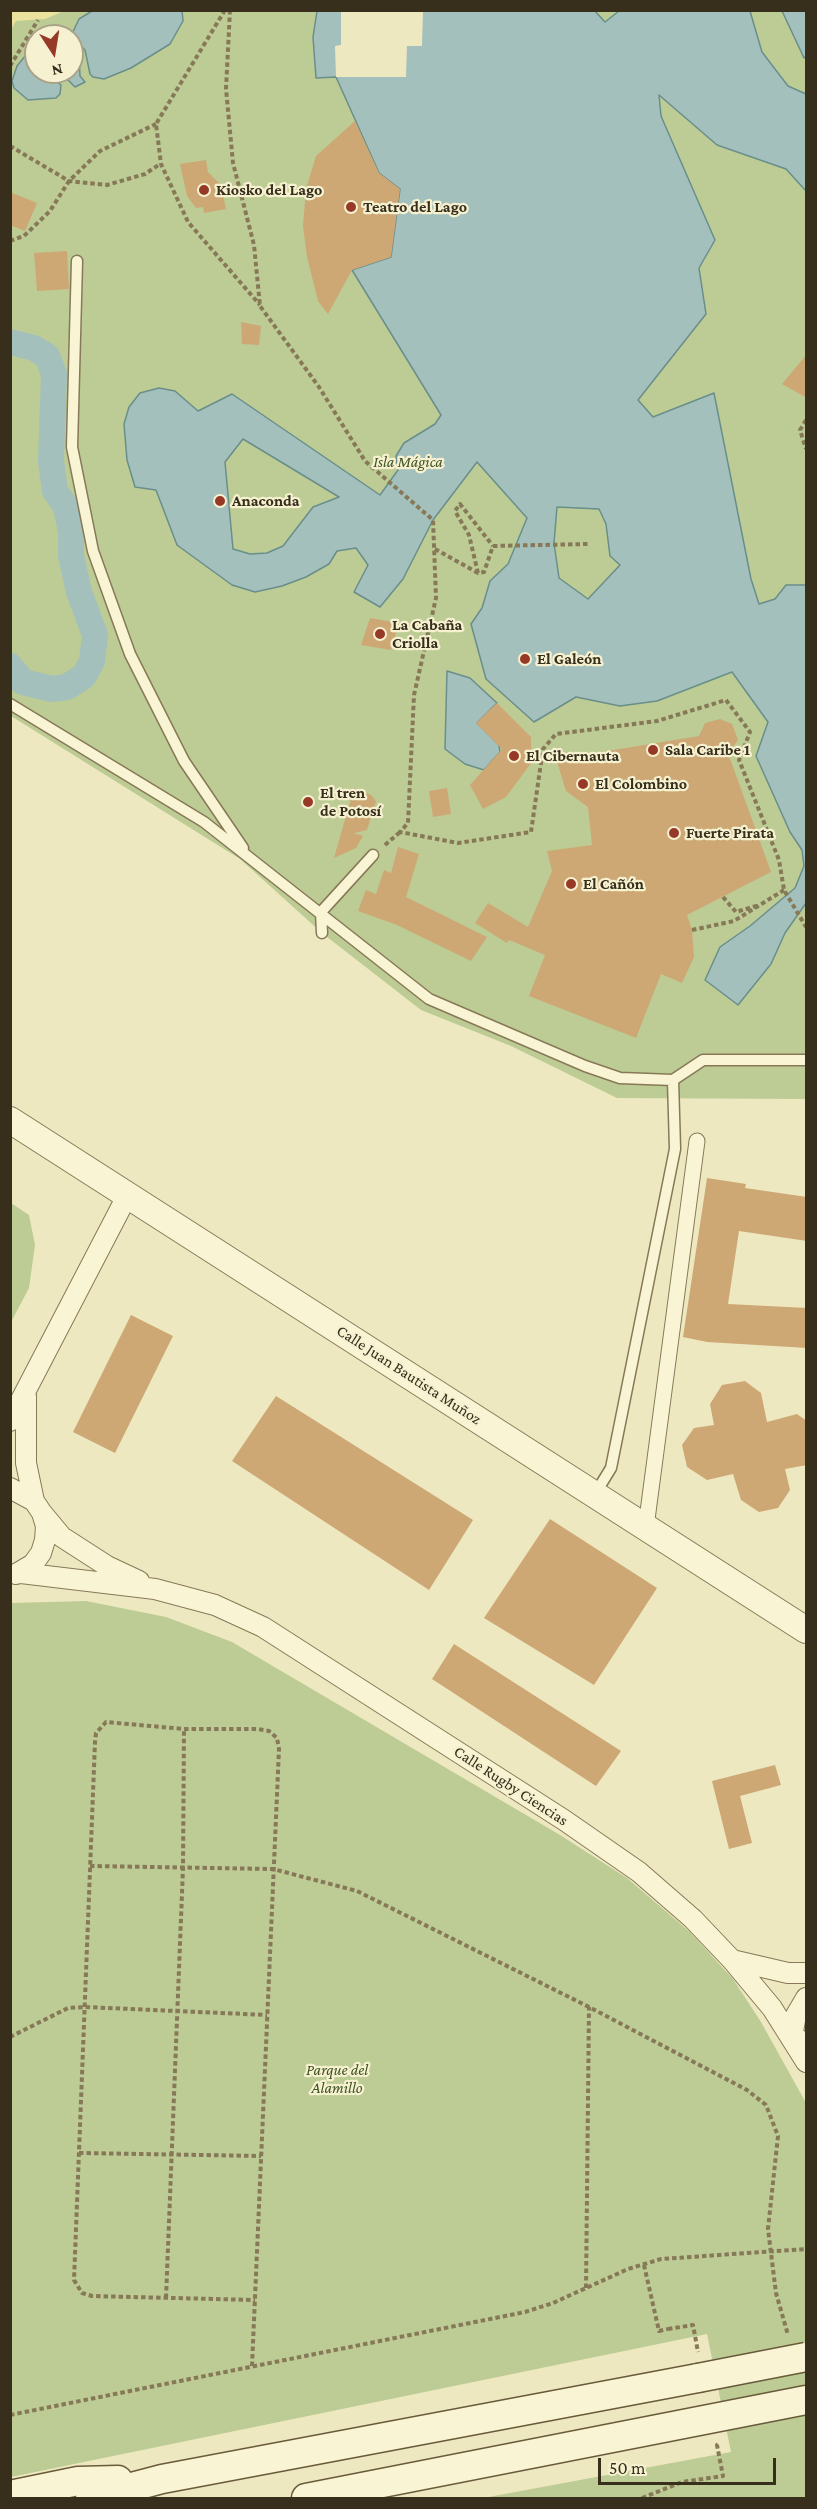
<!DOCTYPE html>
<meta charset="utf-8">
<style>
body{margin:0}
#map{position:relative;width:817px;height:2509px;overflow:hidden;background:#eee8c0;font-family:"Crimson Pro",serif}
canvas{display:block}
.frame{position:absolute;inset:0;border:12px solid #372e1c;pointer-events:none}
.north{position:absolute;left:24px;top:24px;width:60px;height:60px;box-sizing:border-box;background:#f6f1d0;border:2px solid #aaa388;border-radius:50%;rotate:168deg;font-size:16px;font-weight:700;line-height:24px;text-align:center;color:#372e1c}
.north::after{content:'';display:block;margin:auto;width:21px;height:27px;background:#973927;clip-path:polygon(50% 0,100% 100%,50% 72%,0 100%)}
.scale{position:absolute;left:598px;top:2458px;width:178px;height:27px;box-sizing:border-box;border:3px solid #372e1c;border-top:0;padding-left:8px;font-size:18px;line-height:21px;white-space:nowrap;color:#372e1c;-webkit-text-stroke:4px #f6f1d0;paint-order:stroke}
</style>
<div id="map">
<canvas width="817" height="2509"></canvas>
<div class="frame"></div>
<div class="north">N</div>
<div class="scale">50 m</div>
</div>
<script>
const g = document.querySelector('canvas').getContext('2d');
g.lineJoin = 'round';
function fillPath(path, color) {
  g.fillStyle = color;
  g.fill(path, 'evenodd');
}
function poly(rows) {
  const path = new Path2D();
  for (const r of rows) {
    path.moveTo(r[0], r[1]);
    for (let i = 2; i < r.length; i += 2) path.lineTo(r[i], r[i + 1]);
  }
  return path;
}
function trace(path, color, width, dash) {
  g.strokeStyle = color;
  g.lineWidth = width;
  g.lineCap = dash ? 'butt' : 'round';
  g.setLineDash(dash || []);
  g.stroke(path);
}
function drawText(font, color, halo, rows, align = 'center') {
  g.font = font + ' "Crimson Pro",serif';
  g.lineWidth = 4.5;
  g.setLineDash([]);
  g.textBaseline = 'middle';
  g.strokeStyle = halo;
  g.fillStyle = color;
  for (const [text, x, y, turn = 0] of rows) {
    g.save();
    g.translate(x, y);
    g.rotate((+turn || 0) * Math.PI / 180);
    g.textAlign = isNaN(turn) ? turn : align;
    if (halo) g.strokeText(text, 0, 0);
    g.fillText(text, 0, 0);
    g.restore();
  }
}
const green = poly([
 [10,11,806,11,806,1099,617,1098,511,1046,421,1010,322,933,240,859,11,716],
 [36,36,72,36,72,72,36,72],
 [11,1203,29,1215,35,1245,29,1288,11,1322],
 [86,1601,166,1617,232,1642,560,1835,627,1878,690,1932,733,1979,761,2022,806,2103,806,2498,483,2498,731,2452,707,2334,11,2477,11,1603]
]);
const sand = poly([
 [11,10,64,10,64,11,45,19,16,21,11,29]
]);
const water = poly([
 [182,10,183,21,170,44,131,68,104,79,93,77,90,74,85,50,71,36,79,19,92,11,182,10],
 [594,10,605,22,619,11,750,11,762,52,788,86,806,94,806,191,786,169,717,145,659,95,661,116,715,240,699,268,706,314,638,400,653,417,714,393,751,579,759,604,775,599,786,585,806,585,806,903,785,933,771,964,738,1005,705,980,720,947,750,926,795,888,804,866,802,850,790,832,756,756,768,722,732,672,657,701,620,706,576,697,534,722,486,679,471,624,482,608,490,581,508,564,527,518,477,462,433,520,403,579,380,607,354,592,368,565,356,548,337,551,329,564,306,577,282,586,255,592,232,585,177,545,156,490,135,487,127,460,124,424,129,407,140,393,159,388,175,391,198,411,232,394,380,495,398,470,396,456,404,443,435,424,441,415,352,270,391,257,400,189,379,173,336,77,316,78,313,37,317,11,594,10],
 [243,439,339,497,313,507,283,546,267,553,250,554,233,549,225,462,243,439],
 [557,507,599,509,606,524,610,556,620,565,588,599,559,578,554,543,557,507],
 [782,11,806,11,806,56,804,58,782,11],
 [72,49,79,56,80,76,85,82,75,87,60,72,72,72,72,49],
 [36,50,36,72,45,72,61,85,60,94,56,98,28,100,14,88,12,81,17,66,26,55,36,50],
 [447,671,470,678,497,703,477,723,499,745,500,752,484,770,465,764,445,749,447,671]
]);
const pier = poly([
 [341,11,423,11,422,46,407,46,406,77,336,77,335,46,341,45]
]);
const canal = poly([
 [10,342,34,348,47,356,54,374,51,461,55,491,66,507,71,531,71,556,79,592,95,635,92,661,84,676,67,687,52,689,23,682,10,666]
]);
const building = poly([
 [355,121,379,173,400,189,391,257,352,270,328,314,318,301,307,257,303,226,306,189,316,156],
 [206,160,208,172,221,185,226,209,204,213,203,207,196,208,187,196,180,164],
 [10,192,37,203,25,231,10,225],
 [67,251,69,289,37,291,34,253],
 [241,322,261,326,259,345,242,344],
 [807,354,807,398,782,384],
 [370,618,399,623,391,650,361,645],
 [497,703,531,737,531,751,540,751,506,797,483,809,470,785,502,749,476,723],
 [720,719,732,724,738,740,728,753,771,872,687,915,692,930,694,957,682,983,661,974,636,1038,529,996,545,955,509,940,507,943,475,923,488,903,528,927,552,871,547,851,592,845,588,807,566,791,554,752,595,753,699,736,705,723],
 [354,788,371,795,376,801,367,830,354,833,363,836,356,848,334,858],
 [447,788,451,814,433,817,429,791],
 [398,847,419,854,406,897,487,937,471,961,397,925,358,911,366,890,376,894,384,870,391,873],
 [707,1178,746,1184,745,1188,807,1197,807,1241,739,1231,728,1304,807,1308,807,1348,707,1342,683,1337],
 [131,1315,173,1336,115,1453,73,1432],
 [745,1381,761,1393,767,1422,797,1414,807,1421,807,1465,785,1469,790,1490,778,1508,759,1512,741,1500,733,1474,707,1480,687,1467,682,1445,694,1428,714,1425,710,1404,722,1385],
 [276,1396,473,1520,429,1590,232,1461],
 [550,1519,657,1588,594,1685,484,1618],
 [454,1644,621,1751,596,1786,432,1679],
 [775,1765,781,1785,740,1796,752,1843,729,1849,712,1781]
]);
const path = poly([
 [225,10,156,124,161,164,188,222,260,305],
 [230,10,226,89,233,163,254,245,260,306,319,387,365,461,433,520,436,598,414,695,408,823,400,832,458,843,531,832,543,749,556,734,657,721,726,700,750,732,739,760,779,860,784,890,806,927],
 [10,66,38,20],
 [10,146,69,181,107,185,145,174,160,164],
 [10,241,24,236,50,211,69,181,100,151,156,124],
 [806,420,800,430,806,449],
 [493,546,588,544],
 [435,549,478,573,484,572,493,546],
 [478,573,469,535,455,511,460,504,493,546],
 [385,845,400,832],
 [723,897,736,912,759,905],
 [692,930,734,921,784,890],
 [90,1866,273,1869,357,1891,589,2007,747,2090,766,2105,778,2136,768,2229,776,2293,788,2335],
 [10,2037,68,2008,85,2007,267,2015],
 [79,2153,261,2156],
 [644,2265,659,2331,668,2329],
 [586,2288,589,2007],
 [166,2298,183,1868,184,1729],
 [252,2366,279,1749,277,1738,269,1731,257,1729,184,1729,106,1722,96,1733,95,1742,74,2280,82,2293,92,2296,255,2300],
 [10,2415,525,2312,553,2303,628,2269,661,2259,806,2249],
 [642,2498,682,2482,723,2476,717,2445,720,2444]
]);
const service = poly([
 [77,261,72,447,93,551,130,654,184,761,243,848],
 [10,704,204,822,429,999,585,1066,620,1078,673,1080,703,1060,806,1060],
 [322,933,321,912,373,855],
 [595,1494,611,1468,675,1149,673,1080]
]);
const pedestrian = poly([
 [646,1527,697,1141]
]);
const minor = poly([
 [26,1396,26,1463,34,1501],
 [10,1421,127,1196],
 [10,1488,34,1501,42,1513,46,1526,45,1540,41,1553,33,1564,16,1574],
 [42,1513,62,1537,107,1566,139,1581],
 [21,1573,155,1589,215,1605,263,1627,564,1820,639,1872,693,1919,732,1960,772,2008,806,2062],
 [732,1960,788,1973,806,1973],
 [798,2039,792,2037,796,2015,806,1998]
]);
const tertiary = poly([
 [10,1120,806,1630]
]);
const secondary = poly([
 [10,2495,78,2481,118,2480],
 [90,2498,162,2479,698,2378],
 [306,2498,806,2400]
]);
const pathBridge = poly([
 [668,2329,693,2325,698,2352]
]);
const secondaryBridge = poly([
 [698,2378,806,2357]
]);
const markers = [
 [204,190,6,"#973927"],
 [351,207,6,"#973927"],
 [220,501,6,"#973927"],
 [380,634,6,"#973927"],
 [525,659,6,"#973927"],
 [653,750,6,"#973927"],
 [514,756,6,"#973927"],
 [583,784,6,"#973927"],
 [308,802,6,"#973927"],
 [674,833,6,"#973927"],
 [571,884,6,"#973927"]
];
const poiNames = [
 ["Kiosko del Lago",216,190],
 ["Teatro del Lago",363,207],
 ["Anaconda",232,501],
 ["La Cabaña",392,625],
 ["Criolla",392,643],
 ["El Galeón",537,659],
 ["Sala Caribe 1",665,750],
 ["El Cibernauta",526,756],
 ["El Colombino",595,784],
 ["El tren",320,793],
 ["de Potosí",320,811],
 ["Fuerte Pirata",686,833],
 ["El Cañón",583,884]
];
const parkNames = [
 ["Isla Mágica",408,462],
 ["Parque del",337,2070],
 ["Alamillo",337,2088]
];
const streetNames = [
 ["Calle Juan Bautista Muñoz",409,1375,33],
 ["Calle Rugby Ciencias",511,1786,33]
];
fillPath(green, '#bccc94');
fillPath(sand, '#ebe39d');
fillPath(water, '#a3c0bc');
trace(water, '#6a8e8b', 1.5);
fillPath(pier, '#eee8c0');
trace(canal, '#a3c0bc', 26);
fillPath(building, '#cda875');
trace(service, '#877958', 13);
trace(pedestrian, '#877958', 17);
trace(minor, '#877958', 22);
trace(tertiary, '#877958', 28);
trace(secondary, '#695a3b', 31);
trace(path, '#877958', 4, [4.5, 3]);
trace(service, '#f9f4d3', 10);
trace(pedestrian, '#f9f4d3', 15);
trace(minor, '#f9f4d3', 20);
trace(tertiary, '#f9f4d3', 26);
trace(secondary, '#f9f4d3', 28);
trace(secondaryBridge, '#695a3b', 31, []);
trace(pathBridge, '#877958', 4, [4.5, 3]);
trace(secondaryBridge, '#f9f4d3', 28);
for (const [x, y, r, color] of markers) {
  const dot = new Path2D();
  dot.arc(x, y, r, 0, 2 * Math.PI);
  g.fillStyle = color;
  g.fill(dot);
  trace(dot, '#f6f1d0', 2);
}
drawText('bold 16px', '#372e1c', '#f6f1d0', poiNames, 'left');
drawText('italic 16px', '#3f5323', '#f6f1d0', parkNames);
drawText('16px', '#372e1c', '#f6f1d0', streetNames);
</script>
